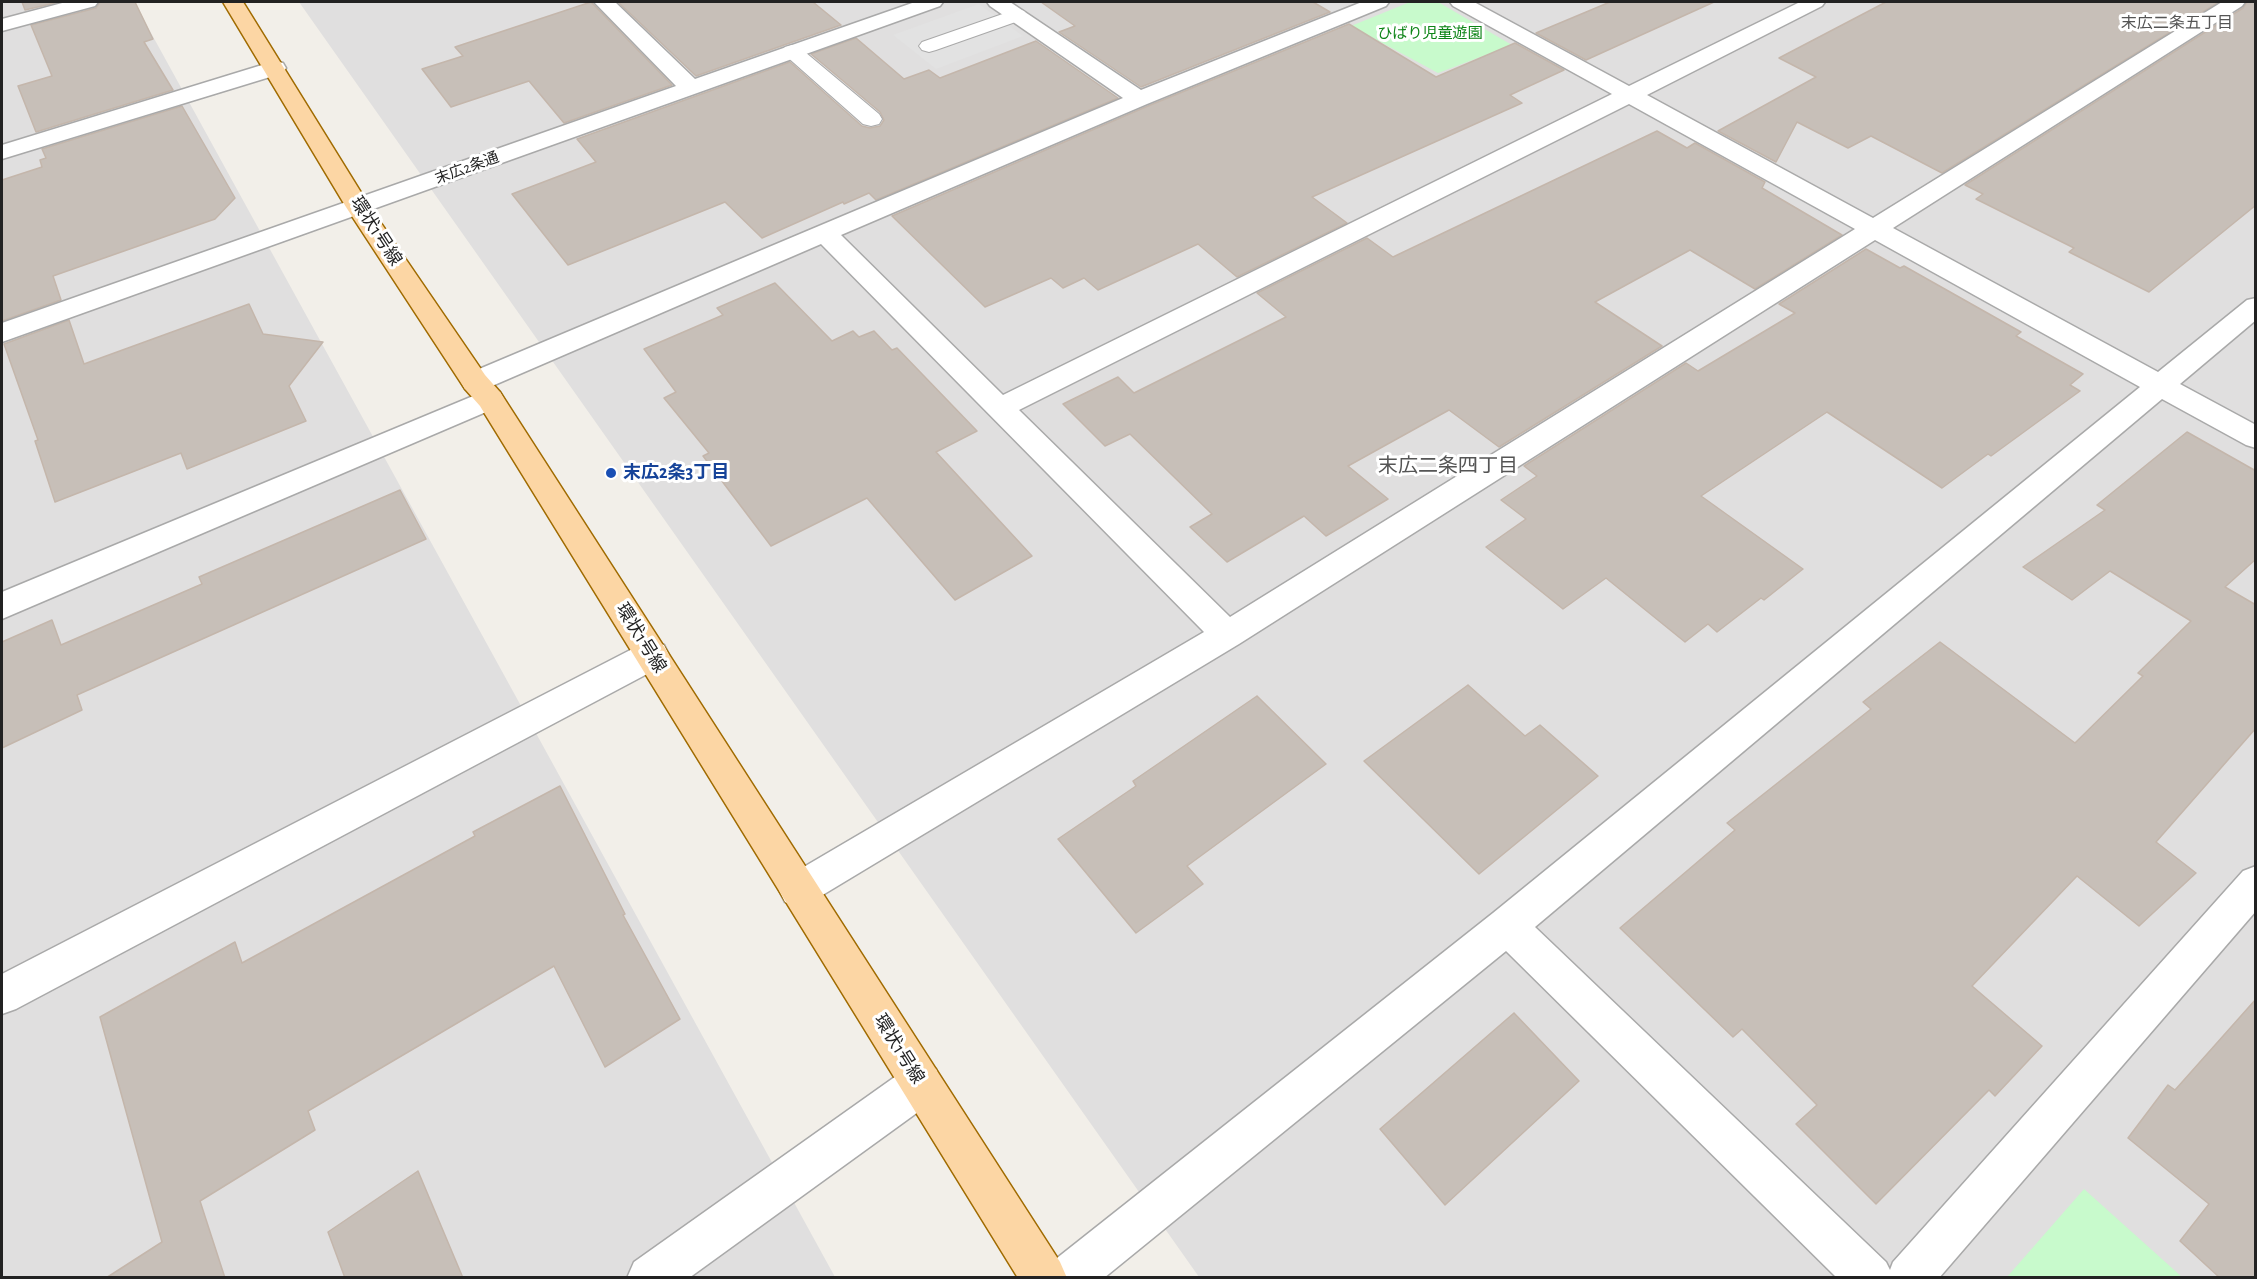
<!DOCTYPE html>
<meta charset="utf-8">
<style>
body{margin:0}
#map{position:relative;width:2257px;height:1279px;overflow:hidden;background:#f2efe9;font-family:"Alegreya Sans",sans-serif}
canvas{display:block}
.frame{position:absolute;inset:0;border:3px solid #222;pointer-events:none}
</style>
<div id="map">
<canvas width="2257" height="1279"></canvas>
<div class="frame"></div>
</div>
<script>
const g = document.querySelector('canvas').getContext('2d');
g.lineJoin = 'round';
function fillPath(path, color) {
  g.fillStyle = color;
  g.fill(path, 'evenodd');
}
function poly(rows) {
  const path = new Path2D();
  for (const r of rows) {
    path.moveTo(r[0], r[1]);
    for (let i = 2; i < r.length; i += 2) path.lineTo(r[i], r[i + 1]);
  }
  return path;
}
function trace(path, color, width, dash) {
  g.strokeStyle = color;
  g.lineWidth = width;
  g.lineCap = dash ? 'butt' : 'round';
  g.setLineDash(dash || []);
  g.stroke(path);
}
function drawText(font, color, halo, rows, align = 'center') {
  g.font = font + ' "Alegreya Sans","Noto Sans JP",sans-serif';
  g.lineWidth = 6;
  g.setLineDash([]);
  g.textBaseline = 'middle';
  g.strokeStyle = halo;
  g.fillStyle = color;
  for (const [text, x, y, turn = 0] of rows) {
    g.save();
    g.translate(x, y);
    g.rotate((+turn || 0) * Math.PI / 180);
    g.textAlign = isNaN(turn) ? turn : align;
    if (halo) g.strokeText(text, 0, 0);
    g.fillText(text, 0, 0);
    g.restore();
  }
}
const residential = poly([
 [2,2,134,2,835,1277,2,1278],
 [299,2,2255,2,2255,1277,1199,1277]
]);
const park = poly([
 [1410,2,1438,2,1512,45,1438,73,1351,26],
 [2084,1189,2182,1277,2007,1277]
]);
const parking = poly([
 [979,4,1023,36,936,69,893,35]
]);
const building = poly([
 [22,2,59,2,25,10,22,2],
 [100,2,135,2,153,39,144,42,173,90,36,132,18,86,52,76,31,25,96,8,100,2],
 [591,2,672,85,564,123,529,81,451,107,422,69,463,56,455,47,591,2],
 [618,2,813,2,841,25,696,76,618,2],
 [1041,2,1313,2,1330,12,1141,87,1059,32,1075,26,1041,2],
 [1610,2,1714,2,1586,60,1536,33,1610,2],
 [1886,2,2219,2,1942,173,1871,136,1848,148,1797,122,1776,162,1718,131,1816,77,1779,58,1886,2],
 [2247,2,2256,2,2256,205,2149,292,2069,252,2074,248,1976,199,1983,194,1965,185,2243,8,2247,2],
 [1349,24,1436,77,1515,43,1564,70,1510,95,1522,103,1312,197,1347,223,1237,277,1198,244,1098,290,1084,278,1063,288,1051,278,985,307,892,216,1148,106,1349,24],
 [856,38,904,79,929,70,940,78,1036,41,1118,98,876,200,869,193,844,204,843,202,762,238,725,202,568,265,512,194,596,162,577,139,790,62,862,126,870,128,880,126,884,120,880,112,811,54,856,38],
 [182,106,235,198,215,219,53,276,61,300,2,321,2,180,42,167,40,160,46,158,42,149,182,106],
 [1657,131,1687,148,1695,143,1765,182,1762,188,1842,235,1755,289,1690,250,1595,302,1662,346,1499,447,1449,410,1348,466,1388,499,1326,536,1304,516,1227,562,1190,527,1212,514,1130,434,1105,446,1063,404,1118,377,1134,393,1286,317,1257,293,1367,238,1393,257,1657,131],
 [1866,249,1900,268,1904,266,2021,332,2016,336,2083,374,2070,385,2080,391,1991,456,1988,454,1942,488,1827,412,1701,496,1803,569,1764,600,1761,598,1717,632,1708,624,1685,642,1606,578,1563,609,1486,547,1526,519,1501,500,1537,476,1524,466,1686,363,1698,371,1795,313,1779,304,1866,249],
 [775,283,832,341,853,331,859,337,874,331,892,350,897,348,977,431,936,452,1032,556,955,600,867,498,771,546,703,456,709,453,664,398,676,392,644,349,723,315,717,308,775,283],
 [249,304,263,334,323,342,289,386,306,421,187,469,181,453,55,502,35,441,38,440,4,344,69,320,84,364,249,304],
 [2187,432,2256,471,2256,559,2225,587,2256,605,2256,728,2156,842,2196,873,2139,926,2077,876,1972,986,2042,1046,1995,1096,1989,1090,1876,1204,1796,1124,1817,1105,1742,1029,1733,1037,1620,928,1735,830,1727,823,1871,709,1863,702,1940,642,2075,743,2143,676,2138,673,2191,621,2110,571,2072,600,2023,567,2105,510,2097,505,2187,432],
 [400,490,426,539,77,695,82,710,2,748,2,642,52,620,61,645,202,584,199,577,400,490],
 [1468,685,1525,736,1540,725,1598,776,1479,874,1364,761,1468,685],
 [1257,696,1326,764,1187,866,1203,884,1136,933,1058,839,1136,786,1133,781,1257,696],
 [560,786,625,914,623,915,680,1019,605,1067,554,966,308,1111,315,1130,200,1201,225,1278,106,1278,162,1242,100,1017,235,942,242,963,475,836,473,832,560,786],
 [2256,999,2256,1278,2220,1278,2180,1241,2209,1204,2128,1138,2168,1085,2175,1090,2256,999],
 [1514,1013,1579,1081,1445,1205,1380,1129,1514,1013],
 [418,1171,463,1278,345,1278,328,1232,418,1171]
]);
const service = poly([
 [1017,9,1024,11,1027,15,1024,19,936,50,929,52,922,50,919,46,922,42,1017,9],
 [792,45,799,47,879,114,882,119,879,124,871,126,863,124,785,55,782,51,785,47,792,45]
]);
const minor = poly([
 [66,2,98,2,95,6,2,31,2,19,66,2],
 [594,2,615,2,695,79,915,2,943,2,940,6,2,342,2,323,676,86,594,2],
 [987,2,1010,2,1141,90,1362,2,1389,2,1386,6,1147,104,841,235,1003,395,1612,94,1453,6,1450,2,1474,2,1629,86,1800,2,1825,2,1822,6,1647,95,1873,218,2222,2,2245,2,2242,6,1893,228,2158,372,2247,300,2256,298,2256,320,2180,384,2256,425,2256,448,2246,445,2162,399,1535,927,1886,1262,1890,1270,1893,1262,2243,871,2256,866,2256,911,1939,1278,1837,1278,1506,951,1104,1278,1045,1278,1052,1262,1493,913,2140,387,1875,240,1239,644,811,902,798,908,785,902,779,890,785,878,1204,632,821,244,485,389,475,392,465,389,461,382,465,375,1123,98,990,6,987,2],
 [1629,104,1855,229,1230,617,1019,410,1629,104],
 [275,61,283,63,286,68,283,73,2,159,2,145,275,61],
 [490,389,500,392,504,399,500,406,2,619,2,592,490,389],
 [652,641,664,645,669,655,664,665,16,1009,2,1014,2,974,640,645,652,641],
 [921,1063,936,1069,942,1084,936,1099,689,1278,627,1278,634,1262,906,1069,921,1063]
]);
const primary = poly([
 [223,2,243,2,370,207,485,375,500,392,1060,1262,1067,1278,1018,1278,480,406,465,389,346,207,223,2]
]);
const markers = [
 [611,473,6,"#1a4fb4"]
];
const farParknames = [
 ["ひばり児童遊園",1430,33]
];
const farStreetnames = [
 ["末広2条通",467,168,-20]
];
const farNeighbourhoodnames = [
 ["末広二条五丁目",2177,23]
];
const streetNames = [
 ["環状1号線",376,231,57],
 ["環状1号線",641,638,58],
 ["環状1号線",899,1049,58]
];
const transitNames = [
 ["末広2条3丁目",623,473]
];
const neighbourhoodNames = [
 ["末広二条四丁目",1448,466]
];
fillPath(residential, '#e0dfdf');
fillPath(park, '#c8facc');
fillPath(parking, '#e2e2e2');
fillPath(building, '#c7bfb8');
trace(building, '#c4b6ab', 1.5);
trace(service, '#a9a9a9', 2);
trace(minor, '#a9a9a9', 3);
trace(primary, '#a06b00', 3);
fillPath(service, '#fff');
fillPath(minor, '#fff');
fillPath(primary, '#fcd6a4');
for (const [x, y, r, color] of markers) {
  const dot = new Path2D();
  dot.arc(x, y, r, 0, 2 * Math.PI);
  g.fillStyle = color;
  g.fill(dot);
  trace(dot, '#fff', 2);
}
drawText('15px', '#0c8416', '#fff', farParknames);
drawText('15px', '#222', '#fff', farStreetnames);
drawText('16px', '#555', '#fff', farNeighbourhoodnames);
drawText('18px', '#222', '#fff', streetNames);
drawText('bold 18px', '#164399', '#fff', transitNames, 'left');
drawText('20px', '#555', '#fff', neighbourhoodNames);
</script>
